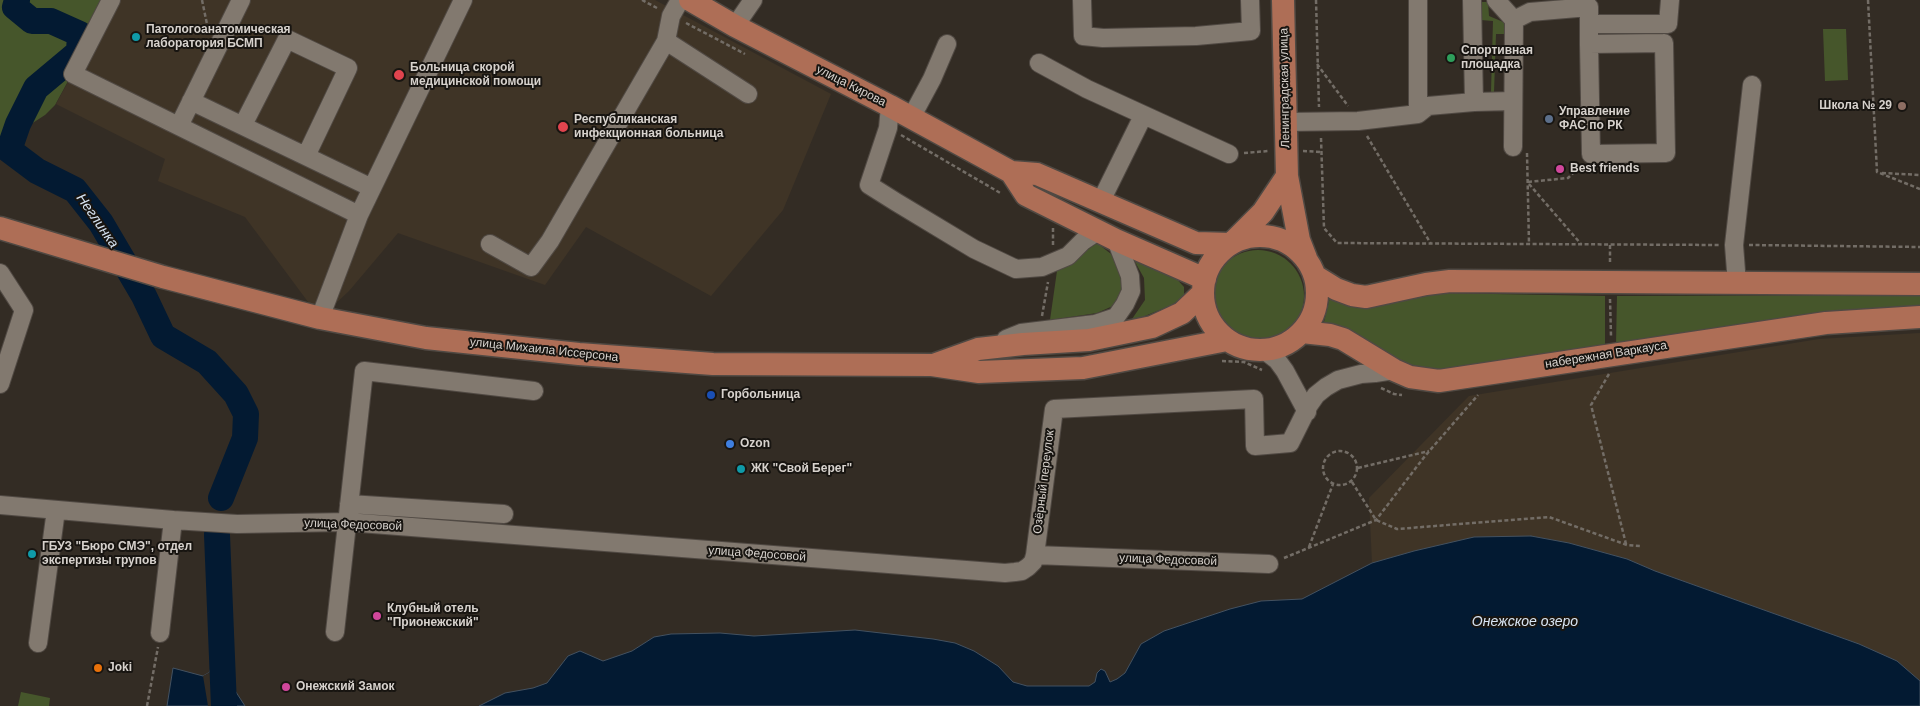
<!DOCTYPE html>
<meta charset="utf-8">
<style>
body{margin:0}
canvas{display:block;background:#332c24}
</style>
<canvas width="1920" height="706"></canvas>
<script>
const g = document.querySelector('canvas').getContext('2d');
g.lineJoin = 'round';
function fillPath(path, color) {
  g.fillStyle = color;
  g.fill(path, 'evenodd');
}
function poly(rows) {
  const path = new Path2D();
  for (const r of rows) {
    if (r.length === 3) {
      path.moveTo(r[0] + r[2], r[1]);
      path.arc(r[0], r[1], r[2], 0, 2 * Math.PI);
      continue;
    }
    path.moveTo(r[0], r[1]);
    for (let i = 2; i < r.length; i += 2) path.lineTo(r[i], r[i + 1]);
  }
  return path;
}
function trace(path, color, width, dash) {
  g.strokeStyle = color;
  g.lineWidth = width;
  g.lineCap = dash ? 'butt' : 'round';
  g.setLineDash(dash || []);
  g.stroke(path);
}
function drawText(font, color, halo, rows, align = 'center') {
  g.font = font + ' Helvetica,sans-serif';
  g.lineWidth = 4;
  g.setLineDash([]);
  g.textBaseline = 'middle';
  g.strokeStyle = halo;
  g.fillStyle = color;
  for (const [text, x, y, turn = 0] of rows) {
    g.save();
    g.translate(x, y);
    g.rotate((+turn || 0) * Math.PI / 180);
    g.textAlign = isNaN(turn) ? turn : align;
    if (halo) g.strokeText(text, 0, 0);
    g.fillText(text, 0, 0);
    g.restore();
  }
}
const built = poly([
 [110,0,655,0,831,94,783,210,711,296,586,227,545,285,398,233,349,291,320,318,245,217,158,181,165,159,56,104,112,1],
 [1920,333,1920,681,1897,661,1859,644,1655,571,1627,559,1569,543,1531,536,1414,551,1372,563,1369,498,1469,396,1819,339]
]);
const green = poly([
 [0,0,108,0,111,2,55,105,45,115,0,144],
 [1481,2,1488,2,1489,16,1508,24,1509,34,1496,34,1494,92,1491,92,1493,21,1481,20],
 [1823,29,1846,29,1848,80,1825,81],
 [1097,243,1111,254,1122,270,1122,287,1115,305,1097,313,1050,320,1057,271],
 [1258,296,46],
 [1134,260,1174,276,1184,287,1184,296,1172,305,1130,322,1145,300,1144,278],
 [1439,293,1605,296,1605,347,1444,370,1404,364,1323,326,1330,297],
 [1920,295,1920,307,1616,345,1617,296],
 [21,692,50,698,49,706,18,706]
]);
const water = poly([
 [1531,536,1569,543,1627,559,1655,571,1859,644,1897,661,1920,681,1920,706,479,706,505,693,533,688,547,683,568,656,580,651,603,661,632,651,654,637,671,634,720,633,754,636,855,630,933,639,955,643,974,651,998,666,1013,682,1027,686,1089,686,1095,682,1097,673,1101,669,1105,671,1110,682,1117,679,1125,673,1141,644,1164,631,1230,609,1261,601,1302,599,1372,563,1414,551,1474,537,1531,536],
 [221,626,227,628,234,689,245,706,167,706,173,668,203,676,210,672,214,643,218,629,221,626]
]);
const pier = poly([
 [210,672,214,698,216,706,208,706,203,676]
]);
const river = poly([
 [17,0,15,7,32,21,51,21,80,34,79,52,36,88,18,124,9,150,37,171,75,190,101,223,144,296,163,336,207,362,236,394,246,414,245,438,221,498],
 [217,535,224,706]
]);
const path = poly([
 [202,0,208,29],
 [642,0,657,8],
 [1316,0,1319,107],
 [1868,0,1877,172,1920,189],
 [686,23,745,54],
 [1317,64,1348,106],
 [901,135,1002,194],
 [1367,136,1431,244],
 [1321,138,1324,228,1337,243,1719,245],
 [1303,151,1322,152],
 [1244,153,1268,151],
 [1527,153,1529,244],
 [1882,173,1920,175],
 [1528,182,1568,178,1581,165],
 [1529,184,1581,244],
 [1053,228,1053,245],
 [1610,245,1610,264],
 [1749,245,1920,247],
 [1610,299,1611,336],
 [1042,316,1048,282],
 [1222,361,1244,362,1262,370],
 [1609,374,1591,405,1626,544],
 [1381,388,1394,394,1402,395],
 [1340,468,17],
 [1358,468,1429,451],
 [1352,482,1376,520,1397,529,1549,517,1627,545,1641,546],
 [1309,547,1333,484],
 [1284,558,1376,520,1425,456,1478,395],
 [147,706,158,647]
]);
const minor = poly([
 [111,0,73,74,359,215],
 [1082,0,1083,36,1103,38,1196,36,1251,31,1250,0],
 [1418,0,1418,114],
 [1472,0,1474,102],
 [1496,0,1514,20,1530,12,1589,7,1589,44],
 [1589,24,1668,24,1670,0],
 [735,26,753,0],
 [666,41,748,94],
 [1664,43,1666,153,1591,154,1589,44,1664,43],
 [1039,63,1087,89,1229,154],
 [191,101,372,188],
 [890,106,888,128,869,185,896,202,974,249,1016,269,1042,267,1068,256,1083,241,1098,231],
 [911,118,932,79,947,44],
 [1286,122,1358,121,1418,114,1428,106,1474,102,1513,101],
 [243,125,287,39,348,68,306,156],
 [179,126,241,0],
 [1513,147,1514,20],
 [1101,201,1143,116],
 [490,244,531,267,550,241,666,41,671,16,680,0],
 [0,273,24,310,0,384],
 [1737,284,1734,245,1752,85],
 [320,318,359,215,463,0],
 [1006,339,1021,333,1095,324,1116,317,1125,304,1131,291,1130,276,1116,240],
 [1264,350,1277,360,1285,371,1307,412],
 [349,504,504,514],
 [0,505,173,520,237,524,347,522,1005,573,1015,572,1022,571,1028,567,1033,562,1035,555,1054,409,1254,399,1255,446,1290,443,1309,405,1316,395,1326,387,1338,380,1361,374,1375,373,1394,370],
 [1035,555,1269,564],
 [335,632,364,371,534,391],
 [160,633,173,520],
 [38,643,56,510]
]);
const major = poly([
 [690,0,735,26,890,106,1011,172,1037,174,1196,243,1231,244],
 [1283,0,1287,176,1299,240,1306,258],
 [1011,172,1026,195,1116,240,1205,279],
 [0,228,163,277,320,318,426,338,579,354,713,364,932,365,979,372,1083,368,1227,340],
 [1260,293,57],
 [1233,242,1263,212,1287,176],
 [1315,276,1336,289,1352,295,1366,297,1426,284,1450,281,1920,284],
 [1302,332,1330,335,1343,339,1394,370,1410,377,1439,381,1826,323,1920,317],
 [936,364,978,349,1023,344,1089,340,1152,327,1182,313,1203,293]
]);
const markers = [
 [136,37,5,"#0f9aa8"],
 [1451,58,5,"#2e9e5b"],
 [399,75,6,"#e0444e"],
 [1902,106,5,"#8d6e63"],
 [1549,119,5,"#5c6f8a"],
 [563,127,6,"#e0444e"],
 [1560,169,5,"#d1479c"],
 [711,395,5,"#1a4fb4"],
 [730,444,5,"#3f7fe0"],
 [741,469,5,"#0f9aa8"],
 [32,554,5,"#0f9aa8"],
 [377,616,5,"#d1479c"],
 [98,668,5,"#e8710a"],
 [286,687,5,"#d1479c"]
];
const poiNames = [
 ["Патологоанатомическая",146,30],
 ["лаборатория БСМП",146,44],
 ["Спортивная",1461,51],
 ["площадка",1461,65],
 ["Больница скорой",410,68],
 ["медицинской помощи",410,82],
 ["Школа № 29",1892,106,"right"],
 ["Управление",1559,112],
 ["ФАС по РК",1559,126],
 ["Республиканская",574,120],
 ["инфекционная больница",574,134],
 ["Best friends",1570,169],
 ["Горбольница",721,395],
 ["Ozon",740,444],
 ["ЖК \"Свой Берег\"",751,469],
 ["ГБУЗ \"Бюро СМЭ\", отдел",42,547],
 ["экспертизы трупов",42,561],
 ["Клубный отель",387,609],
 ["\"Прионежский\"",387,623],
 ["Joki",108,668],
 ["Онежский Замок",296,687]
];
const streetNames = [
 ["улица Кирова",851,86,27],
 ["Ленинградская улица",1285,88,-91],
 ["улица Михаила Иссерсона",544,350,6],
 ["набережная Варкауса",1606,355,-9],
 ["Озёрный переулок",1044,482,-83],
 ["улица Федосовой",353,525,2],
 ["улица Федосовой",757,554,4],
 ["улица Федосовой",1168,560,2]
];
const waterNames = [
 ["Неглинка",97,221,55],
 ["Онежское озеро",1525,622]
];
fillPath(built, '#3f3426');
fillPath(green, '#46562b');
fillPath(water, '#031a32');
trace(water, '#435160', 1);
fillPath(pier, '#332c24');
trace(river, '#031a32', 26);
trace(minor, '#504943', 20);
trace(major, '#504943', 25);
trace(path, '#736d66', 2.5, [4, 2.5]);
trace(minor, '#82796f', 18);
trace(major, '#ae6e56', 22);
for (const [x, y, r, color] of markers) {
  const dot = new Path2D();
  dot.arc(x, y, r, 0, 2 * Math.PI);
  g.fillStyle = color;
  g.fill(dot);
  trace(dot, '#181511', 2);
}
drawText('bold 12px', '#d7d2cd', '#181511', poiNames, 'left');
drawText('12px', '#d7d2cd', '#181511', streetNames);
drawText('italic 14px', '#d8e5f4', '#181511', waterNames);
</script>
